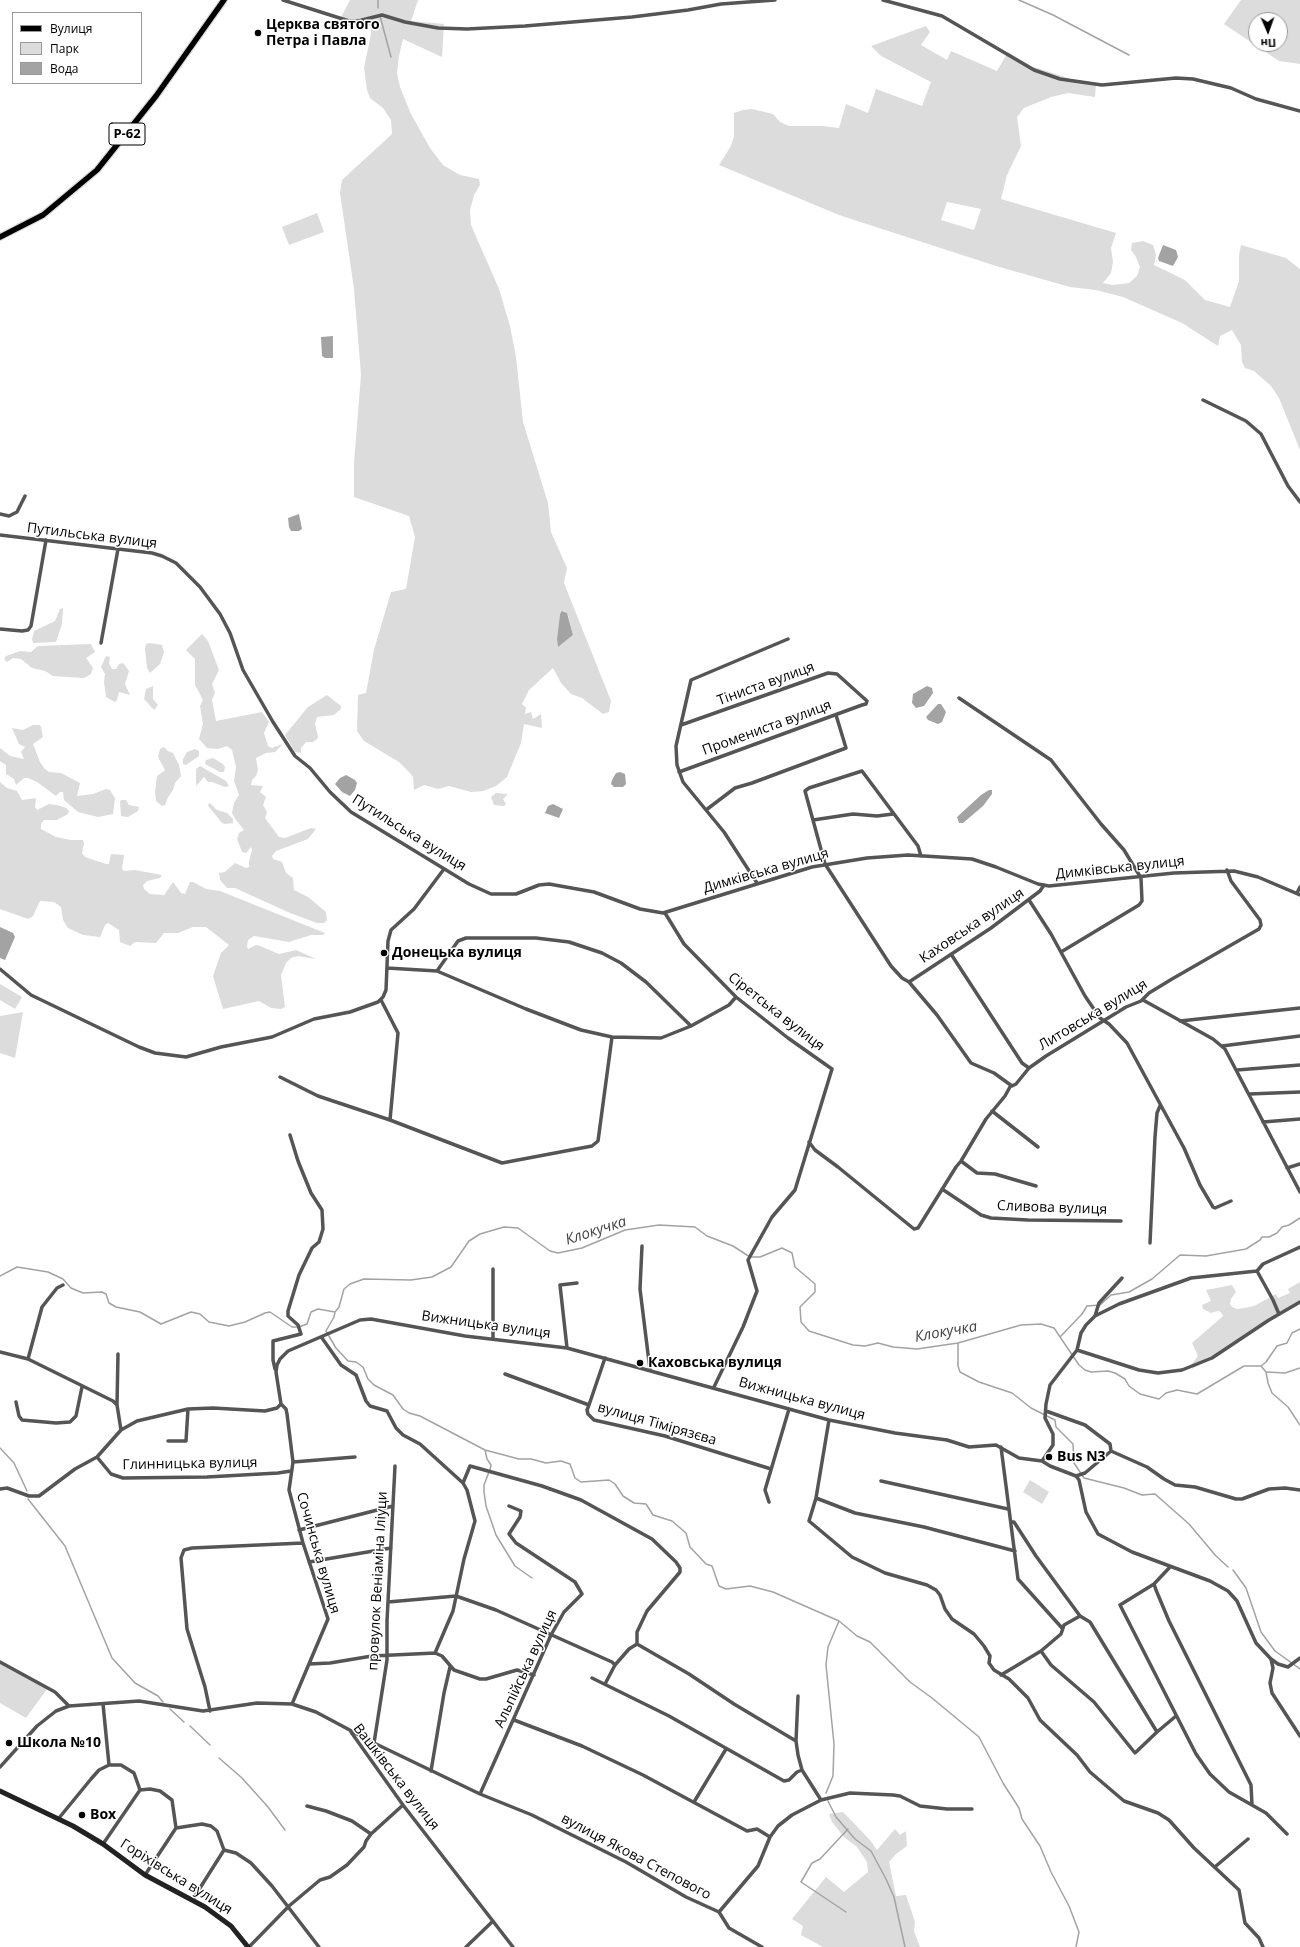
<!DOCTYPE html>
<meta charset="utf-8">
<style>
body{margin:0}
#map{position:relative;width:1300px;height:1947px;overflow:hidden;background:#fff;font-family:"Open Sans",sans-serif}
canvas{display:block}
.legend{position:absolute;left:12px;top:12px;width:130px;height:72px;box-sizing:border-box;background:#fff;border:1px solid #999;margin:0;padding:5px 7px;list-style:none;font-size:12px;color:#000}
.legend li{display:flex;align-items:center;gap:8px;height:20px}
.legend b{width:20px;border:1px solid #999}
.north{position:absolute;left:1248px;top:12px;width:40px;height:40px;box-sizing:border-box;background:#fff;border:1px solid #999;border-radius:50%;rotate:178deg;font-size:11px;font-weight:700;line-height:16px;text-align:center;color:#000}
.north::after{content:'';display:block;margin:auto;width:14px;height:18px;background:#000;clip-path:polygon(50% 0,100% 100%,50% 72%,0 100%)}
</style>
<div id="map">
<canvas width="1300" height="1947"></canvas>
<ul class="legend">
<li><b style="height:5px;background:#000"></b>Вулиця</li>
<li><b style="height:11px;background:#dcdcdc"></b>Парк</li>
<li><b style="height:11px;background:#a3a3a3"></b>Вода</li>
</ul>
<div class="north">Пн</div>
</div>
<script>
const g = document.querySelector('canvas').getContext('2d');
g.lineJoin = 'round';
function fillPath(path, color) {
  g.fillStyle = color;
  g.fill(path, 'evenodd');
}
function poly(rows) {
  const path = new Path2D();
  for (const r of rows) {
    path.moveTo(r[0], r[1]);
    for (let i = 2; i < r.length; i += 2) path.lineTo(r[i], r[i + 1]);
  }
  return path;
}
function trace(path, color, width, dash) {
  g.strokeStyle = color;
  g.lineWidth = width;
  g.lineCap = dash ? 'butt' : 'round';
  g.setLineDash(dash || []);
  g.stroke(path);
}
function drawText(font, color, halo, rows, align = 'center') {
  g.font = font + ' "Open Sans",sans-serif';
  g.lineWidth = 3;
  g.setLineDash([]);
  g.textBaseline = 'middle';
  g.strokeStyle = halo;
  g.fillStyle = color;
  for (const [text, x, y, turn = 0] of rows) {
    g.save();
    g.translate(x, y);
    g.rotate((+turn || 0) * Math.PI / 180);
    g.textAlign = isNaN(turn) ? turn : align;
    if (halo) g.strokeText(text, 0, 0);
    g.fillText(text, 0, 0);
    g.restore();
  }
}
const green = poly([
 [350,0,418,0,411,21,444,24,442,57,403,39,399,56,397,73,400,87,411,114,430,148,443,165,460,175,479,179,480,185,474,195,470,210,471,225,499,289,510,326,516,357,523,422,548,503,551,532,567,568,564,583,611,701,609,712,603,714,582,698,571,694,561,683,553,668,529,690,522,704,526,708,525,714,531,712,533,719,541,714,542,728,524,724,521,743,507,777,496,786,483,791,471,792,449,786,438,789,424,785,414,790,413,777,410,773,399,762,364,741,357,731,358,695,366,693,374,650,391,592,406,589,415,537,409,516,354,497,354,463,361,375,354,289,340,193,342,180,392,134,391,120,383,108,370,98,367,90,364,68,371,34,371,28,367,22,360,20,351,27,338,23],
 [564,611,568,615,573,635,558,647,557,639,560,614],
 [1241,0,1300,0,1300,64,1279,61,1224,24],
 [1256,20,1280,20,1280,44,1256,44],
 [926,26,930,32,921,45,947,60,951,51,997,71,1008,52,1031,66,1071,79,1096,83,1095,97,1068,93,1051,97,1024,108,1017,117,1021,146,1007,175,1001,199,1116,233,1111,248,1113,262,1111,273,1103,283,1113,285,1129,283,1137,276,1140,267,1136,257,1131,250,1132,243,1143,241,1153,245,1156,255,1154,265,1185,280,1205,300,1230,307,1239,281,1239,255,1241,245,1286,258,1300,269,1300,450,1279,398,1271,386,1254,371,1245,368,1242,362,1241,345,1232,330,1220,336,1218,346,1182,323,1123,297,1096,290,1070,287,996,266,839,215,719,165,731,146,734,136,734,113,743,110,752,109,773,114,780,122,789,126,823,126,839,128,846,104,868,113,876,89,922,106,931,82,881,56,871,46],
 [947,202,981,209,974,230,941,220],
 [317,213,324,232,289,245,282,227],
 [63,608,62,624,56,642,33,643,32,639,34,631,55,621,60,609],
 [202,634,208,641,219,670,212,684,215,693,212,700,216,721,262,712,269,722,264,733,268,746,272,748,283,744,275,752,266,753,256,758,258,770,256,776,252,780,251,785,263,786,260,792,266,797,263,805,267,812,265,818,279,837,285,838,311,828,316,829,308,839,276,851,272,856,273,859,282,862,286,873,293,878,294,890,308,897,326,912,327,920,324,923,317,923,290,913,235,888,227,888,220,880,219,873,225,872,235,863,246,868,249,867,249,861,252,850,251,847,246,853,242,852,237,839,239,833,244,830,236,820,232,813,234,803,239,795,234,781,236,767,232,750,227,746,218,749,207,748,199,739,203,724,200,706,203,700,195,685,195,659,186,650],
 [150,643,162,645,164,652,160,664,150,673,147,668,145,649,146,644],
 [91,644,95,652,86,658,93,668,91,674,84,678,53,676,45,671,32,668,21,659,13,658,7,662,4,659,6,656,20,651,31,652,38,646],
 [106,656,110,657,109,663,112,669,116,669,119,664,123,663,129,671,125,684,130,695,119,692,117,700,115,702,106,697,104,682,105,674,101,667],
 [153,686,153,699,158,705,154,710,144,699,146,689],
 [327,695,341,706,341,709,334,715,317,717,315,724,318,737,317,739,313,742,306,742,301,748,301,753,295,752,285,735,308,707],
 [33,725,40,725,41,727,43,737,33,744,40,762,45,769,49,772,61,773,80,783,77,796,93,794,106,789,110,790,115,798,113,814,98,817,78,812,64,800,63,792,60,792,56,796,37,782,28,778,24,778,16,785,14,779,6,774,6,765,0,761,0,748,10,756,24,759,21,752,25,747,19,744,12,728,23,730],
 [164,747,168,751,173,753,179,765,181,776,175,783,173,790,168,797,165,805,162,806,156,801,155,792,157,776,165,770,158,757,160,749],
 [195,749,199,751,199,756,186,765,183,764,183,759,187,752],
 [213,758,223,764,225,767,224,772,220,772,205,764,206,760],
 [200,766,226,781,229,786,225,787,212,782,208,782,204,777,196,786,196,769],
 [0,782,7,788,17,791,22,800,36,798,35,807,37,810,49,804,57,805,66,808,69,811,68,814,57,820,44,820,41,824,41,829,56,837,71,840,83,840,84,843,82,853,85,857,106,864,109,864,111,854,124,855,122,869,124,871,135,870,162,875,160,878,147,881,143,885,144,889,150,894,164,895,173,882,181,893,185,894,190,882,193,882,206,889,220,891,325,933,323,935,311,935,289,942,254,936,248,940,247,946,248,949,256,945,260,946,279,954,296,950,316,959,298,956,291,958,286,963,281,975,285,1007,281,1009,271,1008,259,1001,223,1009,213,976,221,953,229,945,206,927,193,927,178,933,164,933,156,943,135,942,130,946,120,942,119,930,108,923,105,925,100,937,83,935,68,928,63,920,61,907,54,902,40,901,33,916,28,919,0,909],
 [496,793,508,794,503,799,506,804,504,806,494,805,491,797],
 [121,800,126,800,129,805,139,807,138,811,128,817,121,816,120,802],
 [210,803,217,810,227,813,233,819,233,823,225,824,222,823,209,807,208,804],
 [0,984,22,997,15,1009,0,1000],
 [23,1012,15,1058,0,1053,0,1016],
 [1300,1282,1300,1303,1269,1321,1217,1356,1192,1369,1191,1365,1198,1356,1192,1343,1223,1316,1221,1312,1218,1311,1211,1313,1203,1309,1202,1305,1211,1301,1206,1290,1232,1285,1236,1292,1231,1299,1230,1304,1232,1307,1237,1309,1244,1308,1254,1306,1276,1294,1278,1298,1290,1293,1288,1289],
 [1030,1480,1049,1492,1042,1504,1023,1492],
 [0,1664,47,1689,26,1718,0,1703],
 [843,1812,870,1840,877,1850,895,1829,900,1835,906,1831,907,1846,896,1854,889,1862,896,1896,906,1895,915,1922,914,1931,920,1947,823,1947,801,1935,803,1926,792,1919,826,1877,844,1892,868,1872,867,1862,857,1847,844,1837,832,1822,829,1814]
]);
const water = poly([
 [1163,245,1176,250,1178,257,1173,266,1159,261,1158,258],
 [333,336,333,358,325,358,322,356,321,337],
 [299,514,302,529,299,531,291,531,289,527,288,518],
 [562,611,567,613,573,635,558,647,557,639,560,614],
 [927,686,932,688,933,693,924,706,916,708,912,703,913,694],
 [938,704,941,704,946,712,942,722,938,724,928,720,926,717],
 [620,772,625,774,626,784,623,787,614,787,611,784,612,780,616,773],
 [346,775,355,780,357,783,355,790,350,796,342,792,335,784,340,778],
 [989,790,992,790,992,794,983,806,963,823,959,823,957,817,981,795],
 [553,804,563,809,559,818,545,813,548,806],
 [0,927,13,933,15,937,5,960,0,958]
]);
const stream = poly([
 [378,0,378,8],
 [1019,0,1053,15,1129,55],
 [380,16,391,57],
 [0,1276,17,1267,48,1272,63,1279,71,1288,83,1293,102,1292,106,1294,109,1303,116,1307,140,1312,161,1324,191,1312,200,1314,209,1322,229,1326,245,1322,265,1313,270,1312,292,1327,299,1327,307,1324,311,1312,318,1309,335,1312,339,1307,344,1289,350,1284,364,1279,411,1280,432,1277,451,1267,469,1241,480,1234,504,1227,518,1228,550,1251,558,1253,582,1248,625,1230,659,1225,695,1227,707,1236,733,1246,750,1257,760,1257,782,1248,792,1253,795,1267,815,1284,815,1292,800,1307,801,1322,809,1331,853,1345,865,1346,878,1343,893,1347,917,1349,958,1343,1021,1325,1041,1324,1054,1328,1079,1365,1085,1370,1091,1372,1108,1371,1115,1373,1125,1379,1129,1386,1140,1394,1159,1399,1166,1393,1177,1390,1197,1394,1244,1366,1261,1366,1266,1362,1277,1346,1287,1343,1292,1333,1300,1329],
 [335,1312,334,1317,326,1331,336,1348,348,1361,356,1362,363,1367,368,1379,374,1385,393,1395,403,1409,409,1413,420,1416,485,1450,519,1459,531,1459,546,1463,561,1461,570,1464,575,1478,581,1482,609,1480,615,1484,623,1496,634,1503,646,1504,653,1515,672,1521,686,1533,690,1547,706,1564,712,1566,719,1586,726,1589,750,1586,773,1592,839,1621,857,1636,870,1642,910,1682,932,1698,979,1737,1003,1783,1019,1808,1022,1819,1040,1846,1051,1872,1069,1906,1079,1932,1076,1947],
 [1061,1336,1082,1314,1087,1306,1100,1305,1111,1295,1129,1292,1152,1279,1180,1255,1206,1256,1246,1249,1260,1240,1262,1237,1269,1237,1277,1233,1282,1227,1289,1225,1300,1218],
 [958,1343,958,1366,960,1372,979,1382,1012,1393,1031,1408,1055,1420,1056,1427,1073,1444,1074,1463,1084,1478,1124,1488,1142,1495,1155,1494,1189,1524,1216,1556,1228,1567],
 [1261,1366,1266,1372,1268,1383,1272,1393,1288,1407,1300,1425],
 [1267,1372,1285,1373,1300,1368],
 [0,1448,14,1463,27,1491],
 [485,1450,487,1459,491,1465,490,1470],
 [489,1472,484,1485,484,1492,486,1506,496,1535,515,1566,532,1578],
 [28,1499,65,1546,112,1658,135,1683,158,1696,163,1702],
 [1233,1570,1246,1588,1261,1632,1275,1651,1300,1669],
 [170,1709,184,1722],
 [190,1726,210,1745],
 [219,1758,242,1778,268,1807,285,1830],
 [826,1793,833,1776,834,1744,826,1665,828,1647,839,1621],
 [828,1801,836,1817,855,1839,871,1851,886,1879,894,1897,905,1947],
 [846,1912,801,1882,812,1863,820,1859,848,1829]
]);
const street = poly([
 [283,0,349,21,358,21,382,15,405,22,438,28,467,29,525,26,632,17,688,10,721,4,775,0],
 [883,0,942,16,1034,70,1060,79,1102,85,1176,78,1193,79,1231,88,1256,99,1300,111],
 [1203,400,1246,421,1261,434,1288,486,1300,502],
 [0,514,9,516,17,512,25,496],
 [0,535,152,553,162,556,176,563,200,587,220,614,230,633,243,670,273,722,295,756,310,768,330,792,351,812,469,884,491,894,516,894,539,885,549,884,594,892,640,909,663,913,812,867,867,858,908,855,972,859,996,867,1038,884,1049,886,1174,873,1234,871,1258,877,1300,895],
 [0,629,22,631,28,630,31,626,46,540],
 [101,643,118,549],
 [959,698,1051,760,1101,824,1124,850,1141,878,1142,901,1139,905,1061,952],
 [679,772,862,705,866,704,867,701,837,674,828,673,681,725],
 [706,810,735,788,752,783,846,748,836,715],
 [813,820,853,814,877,816,893,814],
 [921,856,918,846,862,771,809,788,805,791,825,864,891,966,902,978,909,982,937,1015,971,1063,994,1073,1012,1086,1016,1084,1029,1068,1046,1056,1126,1007,1141,1001,1149,993,1172,979,1259,929,1261,925,1260,920,1231,881,1227,870],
 [757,883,724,832,683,782,677,765,676,746,691,680,788,639],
 [1297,893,1300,887],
 [1029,900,1051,934,1085,996,1100,1018,1109,1024,1127,1043,1184,1148,1200,1185,1213,1207,1215,1208,1231,1201],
 [665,913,684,944,736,997,788,1038,832,1069,795,1190,772,1217,748,1260,757,1291,743,1327,714,1387],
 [951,954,1022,1063,1029,1068],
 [387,968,437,971,526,1009,581,1030,612,1037,661,1038,691,1026,729,1005,736,997],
 [0,969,31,995,139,1047,155,1053,186,1057,221,1047,272,1037,314,1019,350,1012,378,1002,383,997,386,990,388,941,391,930,414,909,444,869],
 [437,971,458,941,466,938,536,938,569,942,602,953,621,963,646,982,691,1026],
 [909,982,991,928,1040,891,1044,885],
 [381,1000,398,1033,390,1120],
 [1143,1000,1213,1039,1225,1049,1300,1192],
 [1180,1021,1300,1008],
 [1222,1046,1300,1036],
 [1237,1070,1300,1065],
 [280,1077,318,1096,390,1120,502,1163,592,1146,598,1141,612,1037],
 [1249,1094,1300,1092],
 [992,1111,1038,1147],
 [1263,1122,1300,1119],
 [809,1142,815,1150,838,1167,914,1229,918,1228,956,1167,961,1161,986,1119,1005,1096,1011,1085],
 [961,1161,977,1173,995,1174,1036,1186],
 [1287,1168,1300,1164],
 [942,1189,981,1215,991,1218,1028,1220,1121,1221],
 [1150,1243,1155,1137,1157,1113,1160,1106],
 [642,1246,640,1289,650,1370],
 [1279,1314,1273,1300,1257,1271,1263,1264,1300,1247],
 [1095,1316,1099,1303,1122,1278],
 [322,1338,341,1365,356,1375,366,1401,370,1406,387,1411,396,1428,403,1435,420,1444,463,1483,467,1490,475,1521,464,1559,453,1611,435,1653],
 [493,1338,493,1269],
 [567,1348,560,1285,577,1283],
 [1077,1350,1081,1333,1086,1325,1095,1316,1119,1304,1191,1278,1257,1271],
 [0,1352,28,1359,113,1401,117,1405],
 [118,1354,117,1405,121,1430],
 [28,1359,42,1307,57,1288,63,1285],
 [275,1369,273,1360,273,1341,301,1334,298,1325,288,1316,288,1311,299,1275,312,1248,319,1242,323,1229,322,1210,311,1193,298,1161,290,1135],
 [505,1374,589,1405,587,1410,588,1414,594,1420,665,1436,771,1469],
 [16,1402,19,1416,22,1420,56,1423,70,1422,76,1416,82,1387],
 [281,1404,286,1409,287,1414,293,1462,289,1490,303,1543,328,1619,292,1704],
 [589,1405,605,1358],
 [1046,1411,1085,1425,1110,1444,1111,1451],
 [829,1420,816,1498,809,1521,852,1557,885,1573,927,1585,936,1590,940,1595,945,1609,952,1619,974,1634,984,1646,990,1656,989,1663,994,1670,1009,1679,1028,1698,1040,1720,1077,1755,1090,1772,1124,1801,1158,1813,1169,1820,1194,1848,1239,1890,1245,1923,1259,1938,1263,1947],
 [168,1441,186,1441,188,1409],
 [1001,1447,1018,1579,1062,1628],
 [97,1457,111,1474,123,1478,207,1477,278,1473,291,1471],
 [1042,1461,1053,1445,1053,1434,1045,1418,1046,1404,1050,1385,1077,1350,1139,1370,1158,1373,1182,1370,1212,1358,1269,1320,1300,1302],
 [293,1462,355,1457],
 [1076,1476,1085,1473,1111,1451,1147,1467,1164,1479,1175,1485,1195,1487,1236,1499,1242,1499,1269,1489,1285,1488,1300,1490],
 [881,1481,1008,1509],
 [463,1483,470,1466,542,1486,581,1500,652,1539,676,1562,680,1568,680,1572,647,1611,637,1632,637,1644],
 [0,1489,7,1488,29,1496,39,1496,75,1469,97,1457,121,1430,137,1421,188,1409,213,1408,265,1411,277,1408,281,1404,276,1372,277,1365,280,1359,288,1351,360,1320,371,1319,465,1336,567,1348,829,1420,895,1433,947,1440,969,1447,996,1445,1019,1458,1042,1461,1050,1466,1076,1476,1079,1480,1086,1512,1098,1534,1132,1552,1210,1581,1228,1591,1237,1601,1256,1643,1271,1659,1278,1664,1288,1667,1300,1658],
 [816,1498,855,1513,924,1527,1015,1551],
 [769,1502,765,1490,789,1409],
 [1011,1522,1014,1522,1036,1556,1080,1616,1090,1622,1157,1732,1176,1716],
 [299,1530,393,1506],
 [309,1562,391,1548],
 [1170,1567,1154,1584,1156,1590,1169,1621,1251,1785,1252,1805],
 [1154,1584,1120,1605,1196,1754,1210,1774,1229,1792,1266,1813,1287,1834],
 [388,1602,456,1596,496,1610,612,1662,615,1665,629,1649,637,1644,689,1674,734,1704,796,1741],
 [1041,1651,1051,1665,1094,1702,1135,1753,1157,1732],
 [1271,1659,1273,1668,1270,1683,1272,1693,1300,1736],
 [0,1662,55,1692,69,1706],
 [309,1664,330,1663,372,1656,435,1653,442,1656,454,1670,480,1679,486,1679,517,1670,534,1675],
 [1001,1675,1041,1651,1061,1634,1064,1625,1080,1616],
 [592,1678,669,1716,784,1781,789,1780,797,1772,802,1770],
 [605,1684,615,1665],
 [798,1696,796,1741,798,1755,802,1770,821,1800],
 [103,1704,109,1765],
 [210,1711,205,1687,187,1629,181,1558,184,1550,192,1548,303,1543],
 [514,1720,582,1746,643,1775,747,1831,757,1829,770,1837],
 [351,1732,403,1805,513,1947],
 [374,1743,387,1660,387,1621,395,1466],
 [0,1767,37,1726,56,1711,69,1706,139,1701,203,1711,257,1703,292,1704,316,1712,374,1743,480,1794,532,1815,626,1862,686,1897,719,1912],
 [431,1771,444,1693,450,1667],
 [480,1794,551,1635,564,1612,582,1594,575,1582,516,1543,509,1534,520,1517,521,1511,509,1506],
 [694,1802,726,1749],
 [307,1806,326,1811,352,1821,371,1834],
 [59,1818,91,1779,99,1770,109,1765,121,1765,134,1773,140,1790],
 [103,1844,140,1790,150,1789,160,1791,172,1800,176,1828],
 [1216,1866,1248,1839],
 [145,1875,176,1828,202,1824,211,1826,217,1831,224,1850],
 [193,1899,224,1850,236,1853,251,1863,272,1886,319,1947],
 [719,1912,758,1866,770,1837,778,1826,792,1815,821,1800,850,1793,893,1795,900,1796,920,1806,947,1809,972,1809],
 [719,1912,729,1928,762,1947],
 [249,1947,289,1906,320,1880,330,1877,347,1865,364,1847,366,1841,371,1834,403,1805],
 [466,1947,493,1921]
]);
const secondary = poly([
 [0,1791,73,1826,103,1844,145,1875,205,1907,231,1926,248,1947]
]);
const primary = poly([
 [0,237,43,215,97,170,156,96,224,0]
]);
const markers = [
 [258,33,4,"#000"],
 [384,953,4,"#000"],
 [640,1363,4,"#000"],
 [1049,1457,4,"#000"],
 [9,1743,4,"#000"],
 [82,1815,4,"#000"]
];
const shields = [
 [127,134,36]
];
const shieldNames = [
 ["Р-62",127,134]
];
const poiNames = [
 ["Церква святого",266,25],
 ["Петра і Павла",266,41],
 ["Донецька вулиця",392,953],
 ["Каховська вулиця",648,1363],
 ["Bus N3",1057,1457],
 ["Школа №10",17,1743],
 ["Box",90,1815]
];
const streetNames = [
 ["Путильська вулиця",92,536,7],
 ["Тіниста вулиця",766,684,-20],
 ["Промениста вулиця",767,728,-20],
 ["Путильська вулиця",409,833,32],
 ["Димківська вулиця",1120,868,-6],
 ["Димківська вулиця",766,871,-16],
 ["Каховська вулиця",972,926,-34],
 ["Сіретська вулиця",776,1012,38],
 ["Литовська вулиця",1093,1015,-31],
 ["Сливова вулиця",1052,1208,2],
 ["Вижницька вулиця",486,1325,8],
 ["Вижницька вулиця",802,1399,15],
 ["вулиця Тімірязєва",657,1424,16],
 ["Глинницька вулиця",190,1464,-1],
 ["Сочинська вулиця",318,1553,74],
 ["провулок Веніаміна Іліуци",378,1581,-87],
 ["Альпійська вулиця",526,1669,-65],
 ["Вашківська вулиця",396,1777,52],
 ["вулиця Якова Степового",636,1857,28],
 ["Горіхівська вулиця",176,1877,32]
];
const waterNames = [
 ["Клокучка",596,1231,-18],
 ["Клокучка",946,1332,-10]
];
fillPath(green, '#dcdcdc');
fillPath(water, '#a3a3a3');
trace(stream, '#a3a3a3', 1.5);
trace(primary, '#dbdbdb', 8);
trace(street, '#555', 3.5);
trace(secondary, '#222', 5);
trace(primary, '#000', 5.5);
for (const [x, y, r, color] of markers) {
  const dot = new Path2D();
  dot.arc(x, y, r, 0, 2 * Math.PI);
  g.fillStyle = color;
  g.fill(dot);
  trace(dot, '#fff', 1.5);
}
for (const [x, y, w] of shields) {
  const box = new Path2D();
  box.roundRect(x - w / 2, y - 11, w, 22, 3);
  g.fillStyle = '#fff';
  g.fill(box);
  trace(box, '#000', 1);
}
drawText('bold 13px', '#000', null, shieldNames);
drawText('bold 14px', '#000', '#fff', poiNames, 'left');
drawText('14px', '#000', '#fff', streetNames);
drawText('italic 15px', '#444', '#fff', waterNames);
</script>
